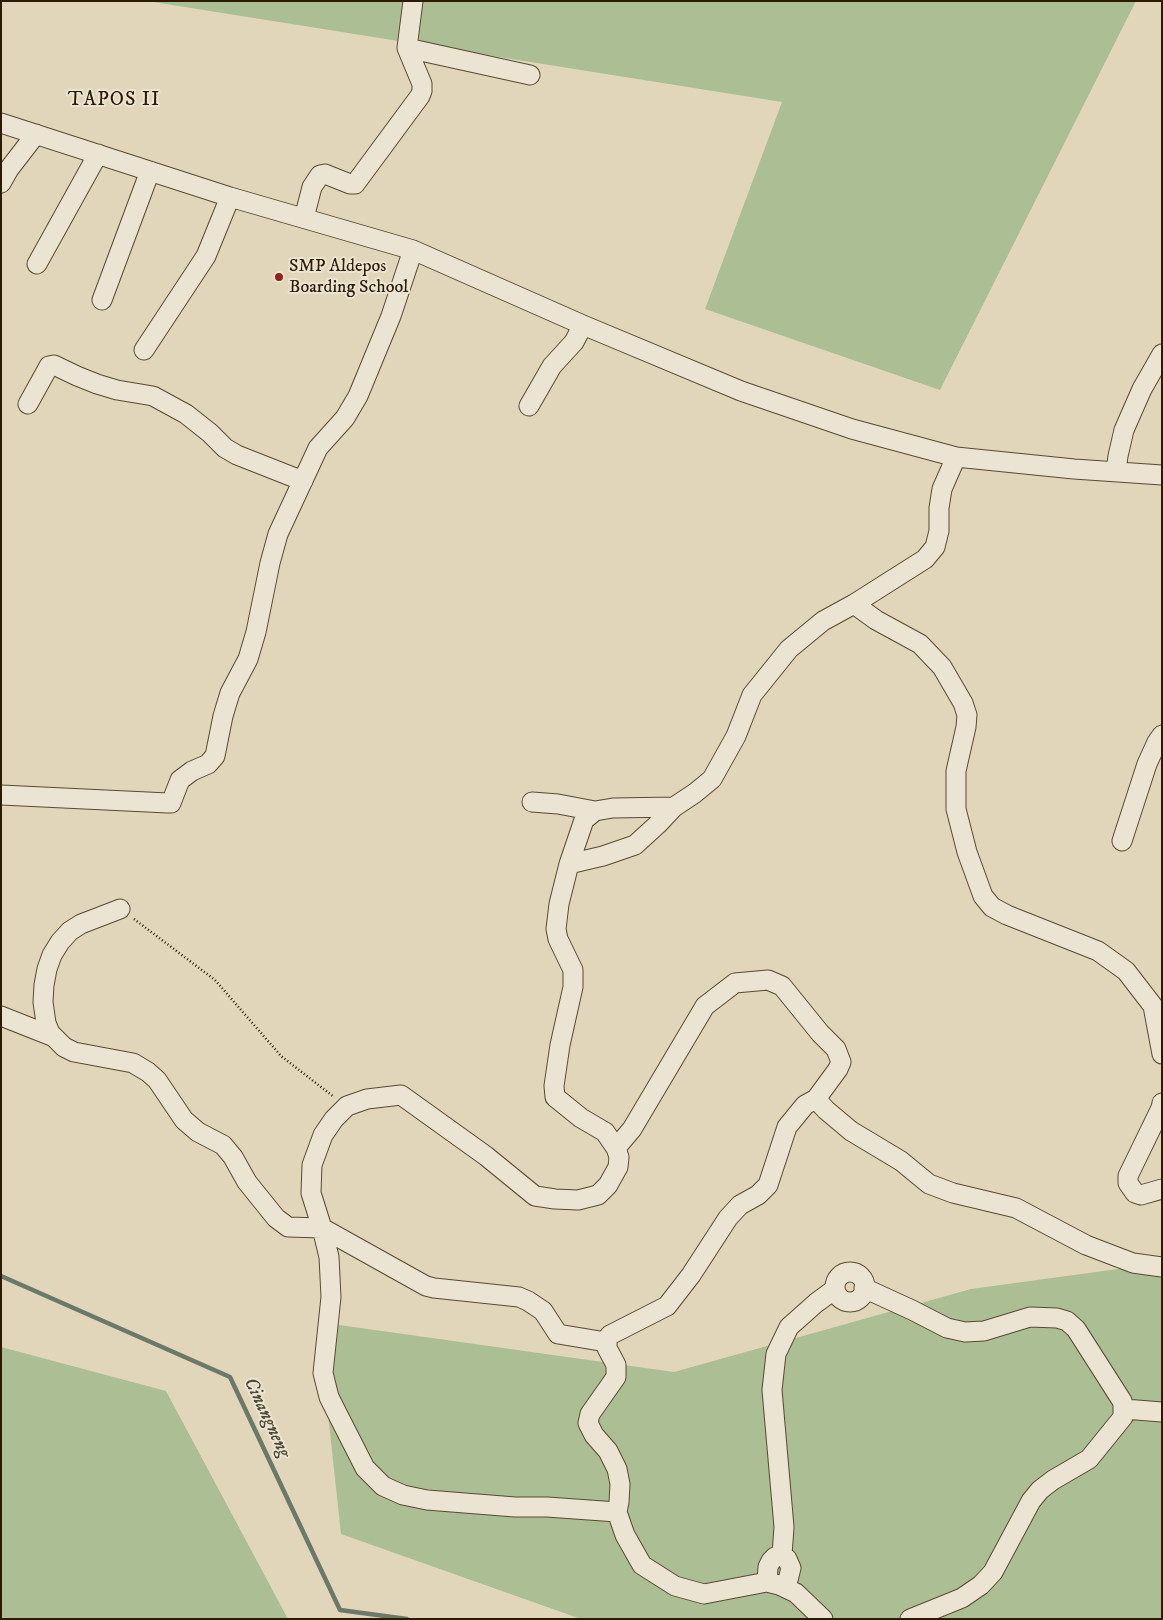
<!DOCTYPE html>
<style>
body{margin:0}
#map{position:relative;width:1163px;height:1620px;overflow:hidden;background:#e1d6b9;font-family:"IM FELL DW Pica",serif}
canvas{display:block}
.frame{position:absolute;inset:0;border:2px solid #2c1a02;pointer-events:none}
</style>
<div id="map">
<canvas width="1163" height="1620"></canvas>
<div class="frame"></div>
</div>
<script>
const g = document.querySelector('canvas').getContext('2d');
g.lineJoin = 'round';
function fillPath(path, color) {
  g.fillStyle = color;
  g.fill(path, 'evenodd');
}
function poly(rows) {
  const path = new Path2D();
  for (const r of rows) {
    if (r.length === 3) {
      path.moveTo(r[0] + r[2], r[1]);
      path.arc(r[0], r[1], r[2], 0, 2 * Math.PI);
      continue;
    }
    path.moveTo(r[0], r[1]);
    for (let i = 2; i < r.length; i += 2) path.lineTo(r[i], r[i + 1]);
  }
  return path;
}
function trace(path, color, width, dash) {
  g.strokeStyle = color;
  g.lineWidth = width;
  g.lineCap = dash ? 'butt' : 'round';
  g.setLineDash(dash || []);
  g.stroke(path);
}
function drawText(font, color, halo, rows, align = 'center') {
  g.font = font + ' "IM FELL DW Pica",serif';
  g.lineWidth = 4;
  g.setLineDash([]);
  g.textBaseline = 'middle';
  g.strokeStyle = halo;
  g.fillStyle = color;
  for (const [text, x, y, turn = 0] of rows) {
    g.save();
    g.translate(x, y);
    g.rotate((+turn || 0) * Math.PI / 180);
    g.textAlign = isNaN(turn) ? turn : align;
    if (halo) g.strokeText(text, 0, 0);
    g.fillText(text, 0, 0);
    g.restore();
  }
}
const green = poly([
 [147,1,1136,1,940,390,705,309,782,102],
 [1162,1263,1162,1619,581,1619,341,1534,318,1322,674,1372,971,1289],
 [1,1347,166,1391,288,1619,1,1619]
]);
const stream = poly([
 [1,1276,230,1377,340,1610,407,1619]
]);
const path = poly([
 [134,919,215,980,281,1056,334,1097]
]);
const minor = poly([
 [407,48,530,75],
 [1,123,230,197,413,250,583,325,741,391,852,429,956,457,1074,469,1162,475],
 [1,183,9,169,36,134],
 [304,218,312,187,320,175,325,174,350,184,355,184,420,96,422,91,422,84,407,48,413,1],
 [37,264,98,154],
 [102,300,150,171],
 [144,350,206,256,230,197],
 [28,404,49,366,54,365,77,376,97,384,117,390,153,396,186,414,210,433,225,448,237,455,303,481],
 [529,406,552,366,574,342,583,325],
 [1116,472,1118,456,1124,430,1142,389,1162,354],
 [854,604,876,620,920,644,942,667,963,703,967,715,966,727,956,771,956,809,967,852,983,896,992,907,1007,915,1098,951,1126,971,1153,1006,1162,1054],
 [1,795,168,803,171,803,180,780,192,771,208,764,215,756,223,716,230,693,248,659,256,632,270,563,278,534,318,448,345,418,358,396,391,316,413,250],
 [532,802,558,804,595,811],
 [1122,841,1147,764,1157,742,1162,735],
 [569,864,603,856,635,845,658,824,674,807],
 [120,909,81,924,70,931,60,942,52,955,47,969,44,985,43,1002,46,1023,50,1033,64,1047,74,1052,133,1063,148,1072,157,1080,184,1120,198,1132,223,1145,233,1157,247,1182,276,1218,288,1227,322,1228,329,1257,331,1297,323,1373,329,1397,336,1411,365,1468,383,1486,403,1495,427,1500,515,1507,547,1507,617,1512,625,1535,642,1565,675,1586,704,1594,767,1582,779,1585,796,1593,823,1619],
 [1,1016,54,1037],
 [1162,1103,1161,1108,1128,1176,1128,1183,1135,1193,1141,1195,1162,1189],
 [616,1148,632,1129,705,1006,735,983,768,980,782,986,820,1033,836,1049,841,1062,838,1069,816,1099,826,1110,851,1131,901,1161,929,1184,953,1193,1016,1208,1086,1245,1133,1263,1162,1267],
 [850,1287,15],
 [864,1288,912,1310,947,1328,965,1332,984,1331,1030,1317,1057,1318,1067,1321,1076,1329,1122,1401,1123,1405,1123,1417,1089,1459,1053,1480,1040,1490,1031,1501,993,1572,981,1585,962,1598,910,1619],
 [606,1342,558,1334,543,1311,528,1301,519,1297,434,1288,426,1286,322,1228,311,1193,312,1165,323,1135,334,1119,347,1106,367,1099,401,1095,486,1156,535,1196,555,1199,578,1200,598,1195,608,1185,618,1167,619,1157,616,1148,605,1132,581,1118,555,1097,554,1086,560,1045,573,987,573,970,558,939,556,929,559,904,569,864,584,820,595,811,613,808,674,807,695,793,712,779,736,736,752,695,789,649,823,621,854,604,925,559,935,547,939,531,939,508,942,489,956,457],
 [1124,1409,1162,1412],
 [617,1512,619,1502,620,1484,617,1469,608,1451,594,1435,588,1423,590,1414,616,1377,616,1365,607,1348,607,1339,610,1335,667,1306,691,1275,728,1218,740,1205,758,1195,768,1185,787,1127,805,1105,816,1099],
 [782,1555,787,1559,791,1568,786,1588],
 [767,1582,768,1567,771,1561,775,1557,782,1555,784,1527,772,1390,776,1354,789,1327,816,1303,835,1289]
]);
const markers = [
 [279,277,5,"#8f2418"]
];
const poiNames = [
 ["SMP Aldepos",289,267],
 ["Boarding School",289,288]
];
const waterNames = [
 ["Cinangneng",266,1418,65]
];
const quarterNames = [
 ["TAPOS II",114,101]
];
fillPath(green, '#acbf94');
trace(stream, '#6b7968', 4.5);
trace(minor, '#594930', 21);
trace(path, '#2c1a02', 2.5, [1, 2.5]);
trace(minor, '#ece4d2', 19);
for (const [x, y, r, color] of markers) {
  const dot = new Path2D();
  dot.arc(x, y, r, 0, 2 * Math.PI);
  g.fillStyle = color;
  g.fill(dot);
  trace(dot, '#ece4d2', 2);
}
drawText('18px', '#2c1a02', '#ece4d2', poiNames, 'left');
drawText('italic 19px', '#4c4a35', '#ece4d2', waterNames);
g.letterSpacing = '1px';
drawText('20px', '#2c1a02', '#ece4d2', quarterNames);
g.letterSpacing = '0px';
</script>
